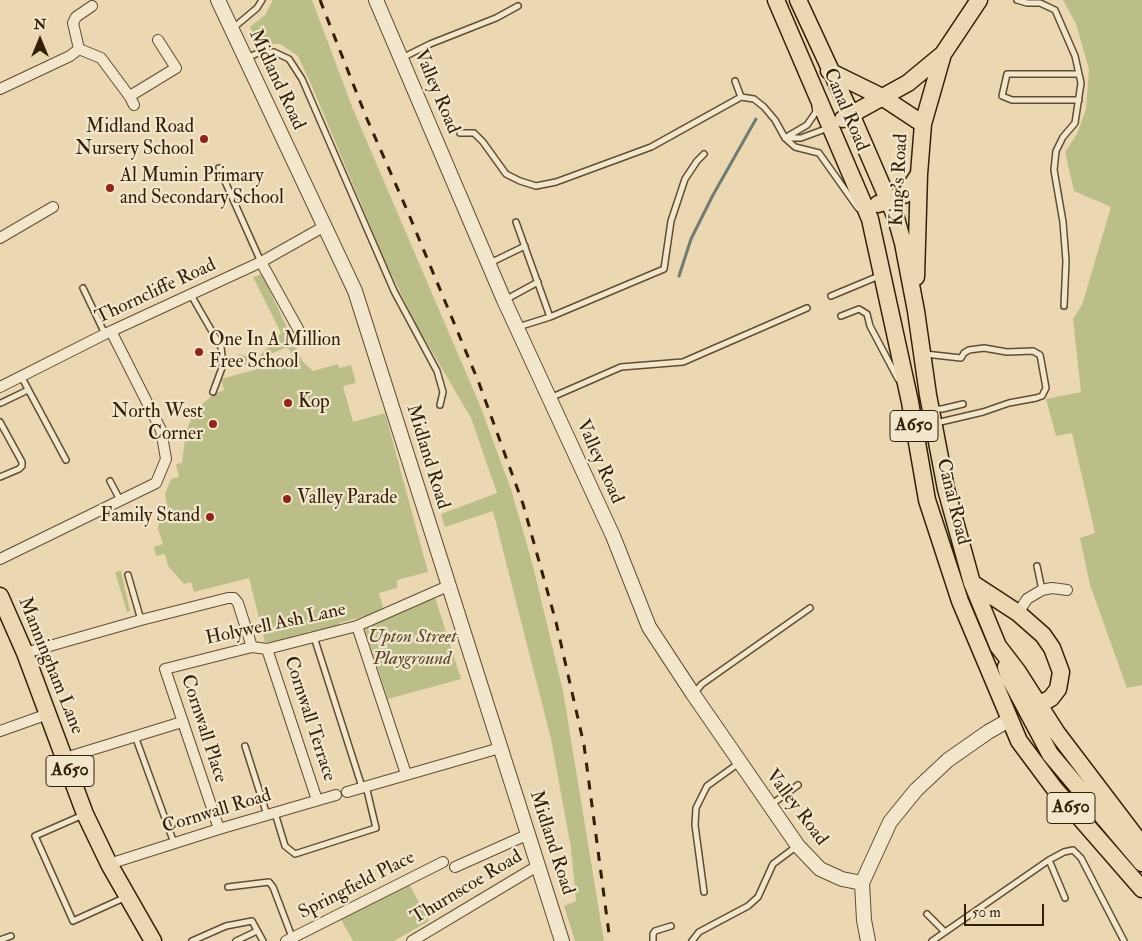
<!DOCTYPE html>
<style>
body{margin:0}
#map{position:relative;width:1142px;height:941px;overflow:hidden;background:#ebd8b2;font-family:"IM FELL Double Pica",serif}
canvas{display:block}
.north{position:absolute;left:15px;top:15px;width:50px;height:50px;-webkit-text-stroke:4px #f2e6cd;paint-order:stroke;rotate:0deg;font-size:14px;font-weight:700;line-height:20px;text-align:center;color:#331f07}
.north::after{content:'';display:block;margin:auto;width:18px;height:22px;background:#331f07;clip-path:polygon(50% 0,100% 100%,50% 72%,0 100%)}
.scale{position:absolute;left:964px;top:904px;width:80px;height:22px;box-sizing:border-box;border:2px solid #331f07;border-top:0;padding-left:6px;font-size:15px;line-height:18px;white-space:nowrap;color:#331f07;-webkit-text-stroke:4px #f2e6cd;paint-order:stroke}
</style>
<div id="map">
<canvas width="1142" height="941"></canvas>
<div class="north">N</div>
<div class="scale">50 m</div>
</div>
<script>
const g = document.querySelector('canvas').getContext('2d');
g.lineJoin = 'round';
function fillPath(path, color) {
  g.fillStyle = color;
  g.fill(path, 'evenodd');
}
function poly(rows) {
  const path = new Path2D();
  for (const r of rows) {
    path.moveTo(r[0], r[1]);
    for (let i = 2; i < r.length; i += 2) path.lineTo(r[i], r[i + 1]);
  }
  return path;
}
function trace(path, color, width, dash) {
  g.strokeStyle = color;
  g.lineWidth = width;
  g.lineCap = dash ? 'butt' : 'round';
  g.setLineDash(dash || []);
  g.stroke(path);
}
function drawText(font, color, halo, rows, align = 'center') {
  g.font = font + ' "IM FELL Double Pica",serif';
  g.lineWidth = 4.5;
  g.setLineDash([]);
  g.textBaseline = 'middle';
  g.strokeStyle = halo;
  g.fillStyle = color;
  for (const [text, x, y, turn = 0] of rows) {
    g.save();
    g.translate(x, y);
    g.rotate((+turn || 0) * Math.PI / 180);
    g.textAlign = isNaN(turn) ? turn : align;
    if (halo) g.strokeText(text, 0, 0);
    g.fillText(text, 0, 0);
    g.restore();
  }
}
const green = poly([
 [273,0,312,0,353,109,479,403,511,489,533,566,563,691,604,941,575,941,564,906,576,901,571,848,551,739,493,511,445,527,441,514,497,493,471,418,417,326,386,263,311,84,298,56,280,44,258,45,250,27,265,15],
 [1063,0,1142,0,1142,685,1127,688,1090,585,1080,538,1095,533,1072,433,1056,436,1046,399,1081,392,1073,319,1082,305,1111,207,1074,191,1065,152,1077,134,1086,109,1089,69,1076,24],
 [262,274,303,362,313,371,338,364,339,368,351,365,356,383,343,386,353,422,385,413,428,572,397,580,397,588,379,593,384,611,339,623,340,627,312,634,311,631,308,632,309,635,302,637,300,634,293,636,293,638,277,642,265,642,249,578,194,592,191,582,184,584,168,566,165,554,156,556,154,547,163,544,158,529,162,506,167,505,165,494,171,479,179,477,176,464,182,463,186,431,192,417,201,405,214,394,224,390,221,379,294,359,289,349,285,348,244,365,238,354,257,359,281,333,253,277],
 [121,571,130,611,127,612,115,572],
 [435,597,461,679,388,699,364,626],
 [408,882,429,921,394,941,353,941,340,918]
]);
const stream = poly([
 [679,276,691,239,713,195,756,119]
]);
const service = poly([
 [1017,0,1027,3,1040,3,1055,10,1075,56,1081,83,1075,123,1063,137,1056,151,1054,170,1063,222,1066,261,1064,306],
 [232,29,257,8,262,0],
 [246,58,261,52,274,52,289,59,302,79,394,291,437,371,443,392,440,405],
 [402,58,430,44,496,18,518,6],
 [735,81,741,97],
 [1079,100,1012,100,1002,96,1007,74,1079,74],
 [460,133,474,133,483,142,506,174,520,181,536,186,556,182,651,147,741,97,754,99,764,107,775,120,785,138,795,147,819,153,858,208],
 [785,138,807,125,816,112,815,106],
 [785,138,801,138,828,128],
 [219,168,261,262],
 [516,222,550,317,664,269,671,221,685,179,697,161,704,154],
 [490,263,525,246],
 [83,288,105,334],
 [191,295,221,347,223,365,213,392],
 [831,296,879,276],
 [505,300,538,282],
 [841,316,859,309,867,314,870,326,898,379],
 [518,327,550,317],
 [925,354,961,358,964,353,969,350,984,348,1007,352,1033,351,1040,355,1041,360,1046,388,1042,396,1036,398,1009,403,983,412,936,423],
 [21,376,66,460],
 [550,398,621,367,683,362,807,308],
 [1,403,28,390],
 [932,409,942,409,963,404],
 [0,422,22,462,22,466,19,469,0,477],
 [110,481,120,500],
 [1037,566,1042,590],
 [128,575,141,620],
 [314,637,362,787],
 [695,692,702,684,810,608],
 [135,736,174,843],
 [245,746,267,815],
 [772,804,798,785],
 [275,813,285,846,295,854,376,828,366,786],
 [83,815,35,836,73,921,126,897],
 [1049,860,1065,898],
 [228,887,269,882,273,887,292,937],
 [704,892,695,825,696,808,707,786,739,763],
 [927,914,945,932],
 [0,940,11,936],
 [192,941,226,926,252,921,263,941],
 [236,941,257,931],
 [653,941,653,934,655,931,671,926],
 [692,941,699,932,748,906,758,897,773,864,797,846],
 [932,941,1049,860,1064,852,1073,850,1081,858,1124,941]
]);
const minor = poly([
 [79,49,101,58,130,97,134,105],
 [0,89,70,56,79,49,73,23,76,17,92,6],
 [130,96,176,68,158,40],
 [0,238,53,207],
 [261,262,302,336],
 [0,387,105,334,261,262,325,226],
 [0,559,156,483,166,459,161,430,111,331],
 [1018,613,1027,599,1042,590,1052,588,1067,590],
 [357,626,406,774],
 [267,649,317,800],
 [25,653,141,620,228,598,234,598,238,603,252,647],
 [0,731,48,714],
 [65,758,182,722],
 [347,792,500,748],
 [219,829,165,669,252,647,267,649,357,626,448,586],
 [109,864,219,829,336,795],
 [455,867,529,834],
 [286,941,443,862],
 [412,941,539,865]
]);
const tertiary = poly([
 [218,0,355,291,562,941],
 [376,0,504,300,613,536,649,627,693,694,798,846,820,869,842,879,862,883],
 [868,941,864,920,862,883,890,822,916,790,948,760,988,732,1009,720]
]);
const primary = poly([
 [776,0,870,219,910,402,927,500,960,601,1019,741,1054,788,1142,889],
 [798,0,851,114,896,218,903,243,916,311,928,395,946,489,972,583,998,646,1018,672,1057,733,1142,845],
 [829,71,882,97,923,124],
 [843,119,908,83,943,54,979,0],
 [878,204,906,194,919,174],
 [916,277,919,174,923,124,943,54],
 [972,583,1018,613,1043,635,1052,648,1061,672,1058,689,1051,698,1030,710],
 [0,596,25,653,85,814,109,864,153,941],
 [1006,667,1009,677,1050,754,1142,863]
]);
const rail = poly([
 [320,0,367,119,407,210,479,383,523,504,556,622,584,745,610,941]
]);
const markers = [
 [204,139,5,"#8f2418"],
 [110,188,5,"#8f2418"],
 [199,352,5,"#8f2418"],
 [288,403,5,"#8f2418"],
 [213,424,5,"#8f2418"],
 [287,499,5,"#8f2418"],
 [210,517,5,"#8f2418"]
];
const shields = [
 [914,426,48],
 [70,771,48],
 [1071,808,48]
];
const shieldNames = [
 ["A650",914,426],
 ["A650",70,771],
 ["A650",1071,808]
];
const streetNames = [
 ["Midland Road",276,80,65],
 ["Valley Road",436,92,67],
 ["Canal Road",845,110,67],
 ["King's Road",900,180,-87],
 ["Thorncliffe Road",156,292,-25],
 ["Midland Road",427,457,73],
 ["Valley Road",599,462,66],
 ["Canal Road",952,502,76],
 ["Holywell Ash Lane",276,625,-12],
 ["Manningham Lane",50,666,68],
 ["Cornwall Terrace",309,719,72],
 ["Cornwall Place",203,729,72],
 ["Valley Road",796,808,53],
 ["Cornwall Road",217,812,-17],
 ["Midland Road",551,843,72],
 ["Springfield Place",357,886,-27],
 ["Thurnscoe Road",467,888,-31]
];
const poiNames = [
 ["Midland Road",194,128,"right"],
 ["Nursery School",194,150,"right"],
 ["Al Mumin Primary",120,177],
 ["and Secondary School",120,199],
 ["One In A Million",209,341],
 ["Free School",209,363],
 ["Kop",298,403],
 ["North West",203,413,"right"],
 ["Corner",203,435,"right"],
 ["Valley Parade",297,499],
 ["Family Stand",200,517,"right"]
];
const parkNames = [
 ["Upton Street",412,638],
 ["Playground",412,660]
];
fillPath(green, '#bcbe89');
trace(stream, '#717b70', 3);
trace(service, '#614d32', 8);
trace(minor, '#614d32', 12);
trace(tertiary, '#614d32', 16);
trace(primary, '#331f07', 19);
trace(service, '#f2e6cd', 5);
trace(minor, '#f2e6cd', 10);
trace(tertiary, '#f2e6cd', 14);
trace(primary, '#ebd8b2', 16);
trace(rail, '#331f07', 3, [9, 9]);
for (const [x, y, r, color] of markers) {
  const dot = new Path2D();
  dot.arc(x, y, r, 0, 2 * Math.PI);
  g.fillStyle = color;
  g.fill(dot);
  trace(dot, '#f2e6cd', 2);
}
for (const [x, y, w] of shields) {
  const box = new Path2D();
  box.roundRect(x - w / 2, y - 15.5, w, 31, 4);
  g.fillStyle = '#f2e6cd';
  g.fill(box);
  trace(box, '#331f07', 1);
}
drawText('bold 18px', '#331f07', null, shieldNames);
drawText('19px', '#331f07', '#f2e6cd', streetNames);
drawText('19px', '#331f07', '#f2e6cd', poiNames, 'left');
drawText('italic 19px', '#554728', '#f2e6cd', parkNames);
</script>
